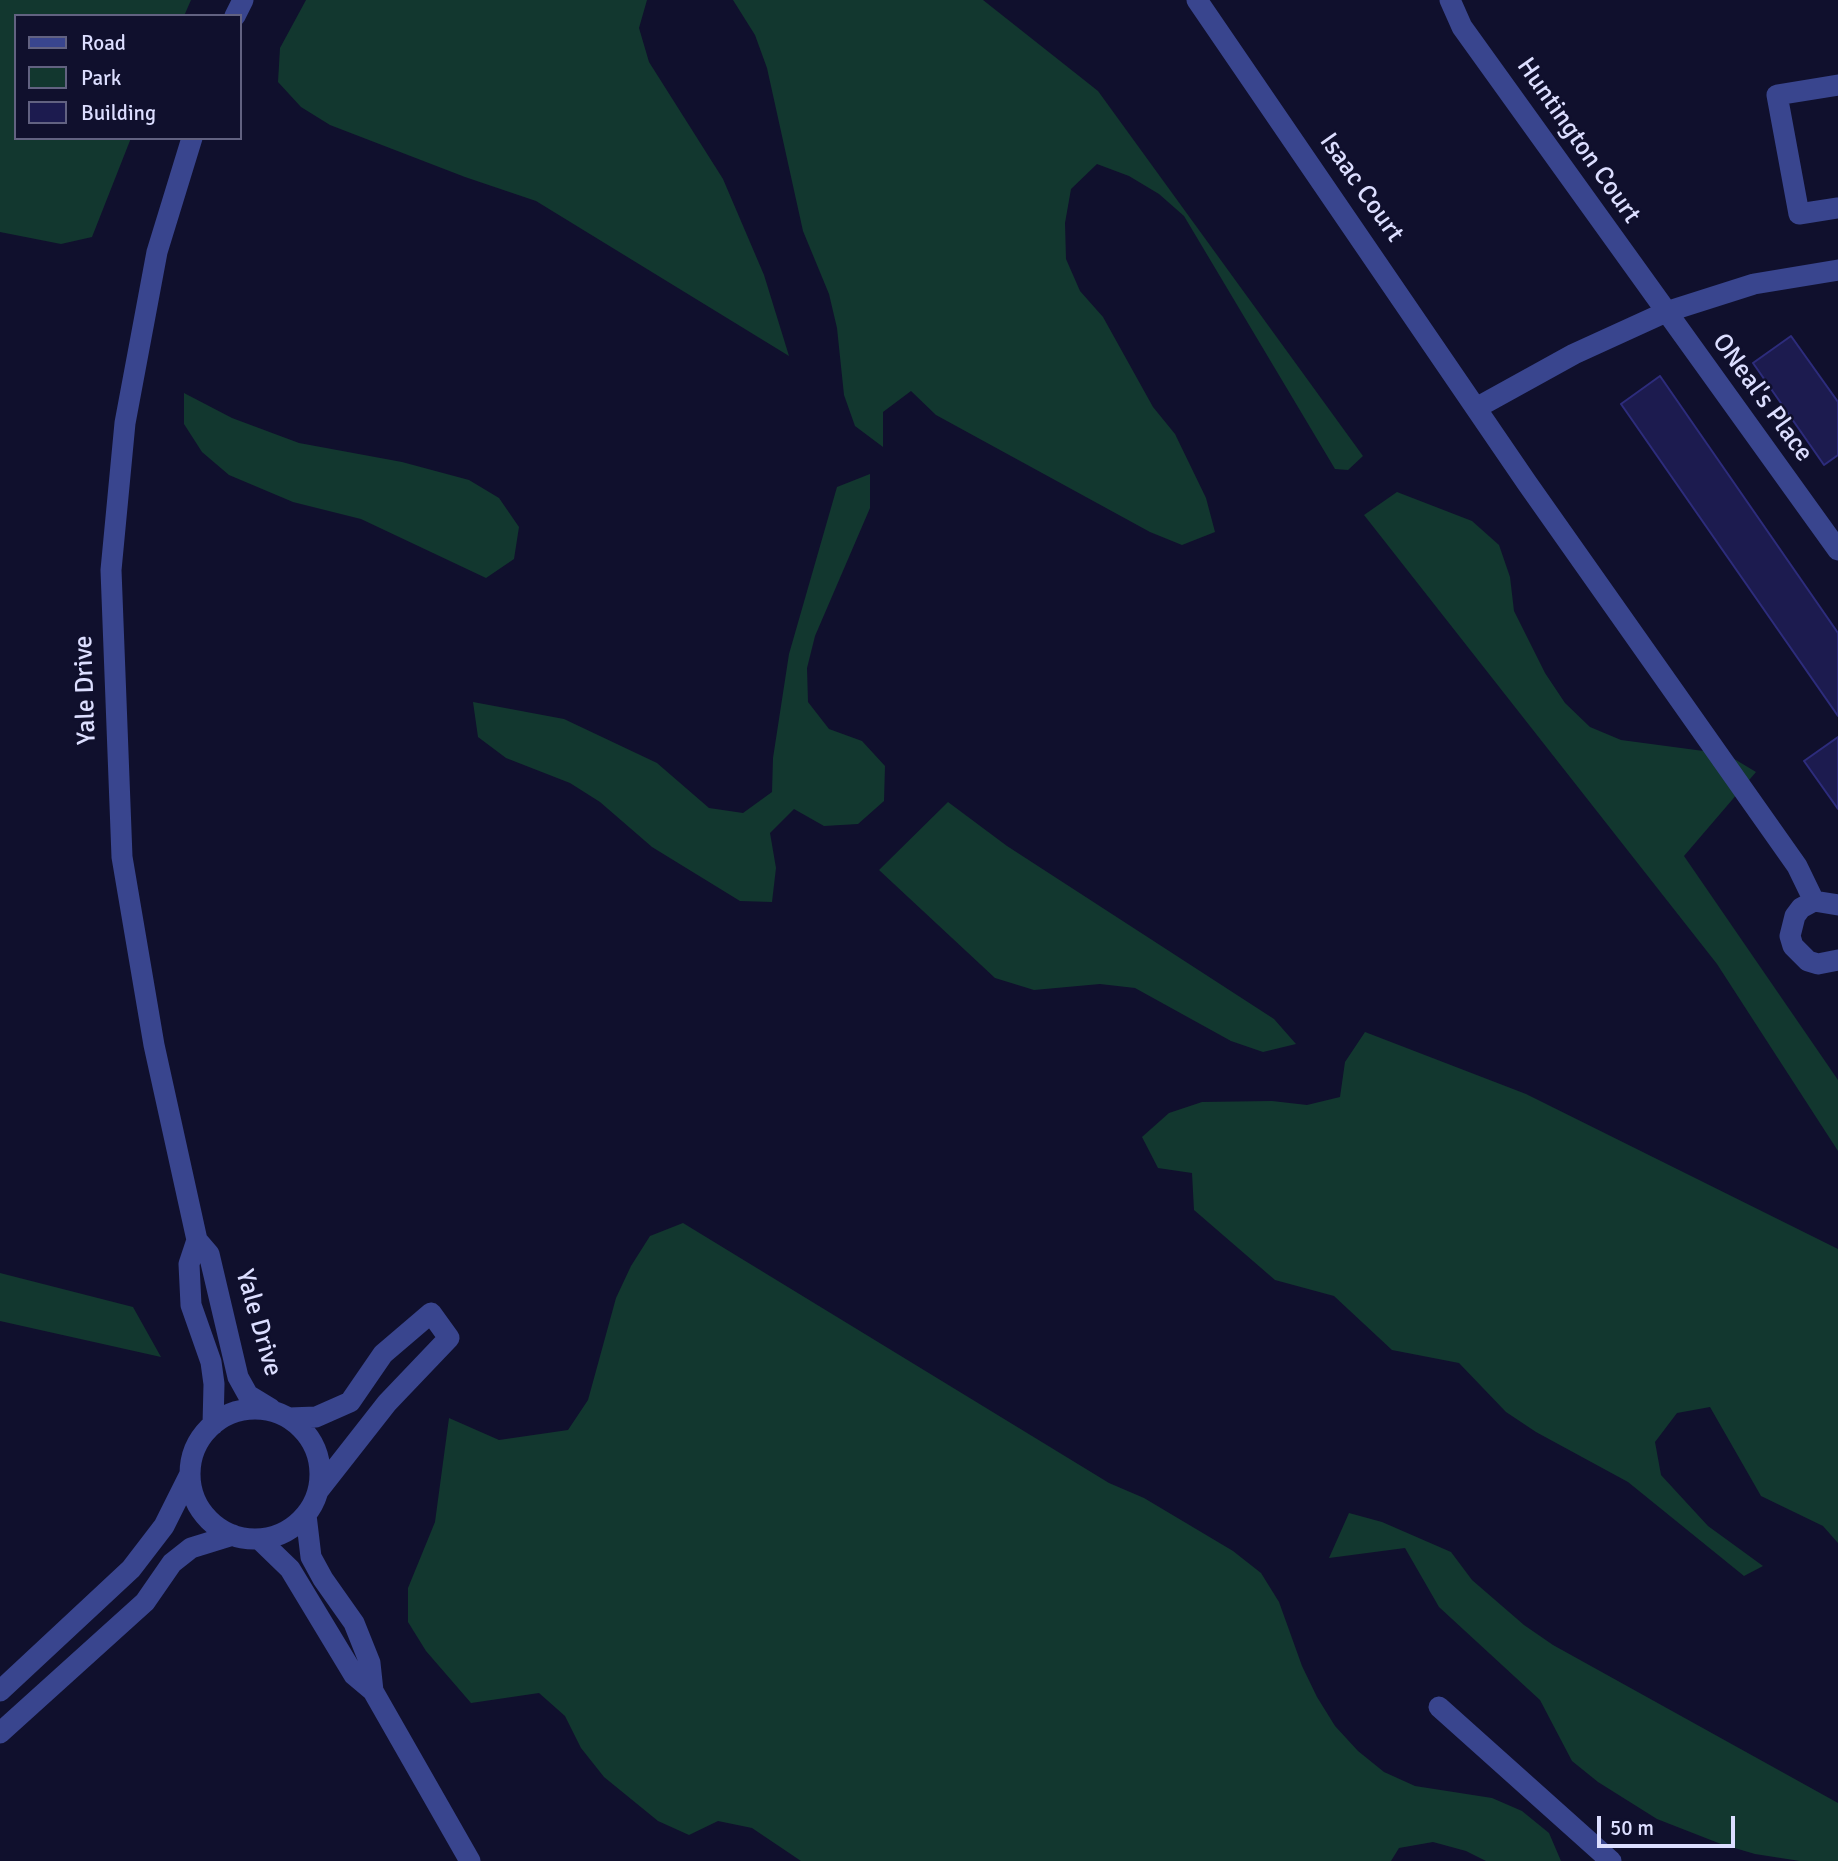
<!DOCTYPE html>
<style>
body{margin:0}
#map{position:relative;width:1838px;height:1861px;overflow:hidden;background:#10102d;font-family:Signika,sans-serif}
canvas{display:block}
.legend{position:absolute;left:14px;top:14px;width:228px;height:126px;box-sizing:border-box;background:#10102d;border:2px solid #626281;margin:0;padding:9px 12px;list-style:none;font-size:21px;color:#dcdeff}
.legend li{display:flex;align-items:center;gap:14px;height:35px}
.legend b{width:35px;border:2px solid #626281}
.scale{position:absolute;left:1597px;top:1816px;width:138px;height:32px;box-sizing:border-box;border:4px solid #dcdeff;border-top:0;padding-left:9px;font-size:21px;line-height:24px;white-space:nowrap;color:#dcdeff;-webkit-text-stroke:5px #10102d;paint-order:stroke}
</style>
<div id="map">
<canvas width="1838" height="1861"></canvas>
<ul class="legend">
<li><b style="height:9px;background:#39458e"></b>Road</li>
<li><b style="height:19px;background:#12372f"></b>Park</li>
<li><b style="height:19px;background:#1c1b4f"></b>Building</li>
</ul>
<div class="scale">50 m</div>
</div>
<script>
const g = document.querySelector('canvas').getContext('2d');
g.lineJoin = 'round';
function fillPath(path, color) {
  g.fillStyle = color;
  g.fill(path, 'evenodd');
}
function poly(rows) {
  const path = new Path2D();
  for (const r of rows) {
    if (r.length === 3) {
      path.moveTo(r[0] + r[2], r[1]);
      path.arc(r[0], r[1], r[2], 0, 2 * Math.PI);
      continue;
    }
    path.moveTo(r[0], r[1]);
    for (let i = 2; i < r.length; i += 2) path.lineTo(r[i], r[i + 1]);
  }
  return path;
}
function trace(path, color, width, dash) {
  g.strokeStyle = color;
  g.lineWidth = width;
  g.lineCap = dash ? 'butt' : 'round';
  g.setLineDash(dash || []);
  g.stroke(path);
}
function drawText(font, color, halo, rows, align = 'center') {
  g.font = font + ' Signika,sans-serif';
  g.lineWidth = 5;
  g.setLineDash([]);
  g.textBaseline = 'middle';
  g.strokeStyle = halo;
  g.fillStyle = color;
  for (const [text, x, y, turn = 0] of rows) {
    g.save();
    g.translate(x, y);
    g.rotate((+turn || 0) * Math.PI / 180);
    g.textAlign = isNaN(turn) ? turn : align;
    if (halo) g.strokeText(text, 0, 0);
    g.fillText(text, 0, 0);
    g.restore();
  }
}
const green = poly([
 [0,0,191,0,184,16,16,16,16,138,131,138,92,237,61,244,0,232],
 [306,0,647,0,639,28,649,62,723,179,764,275,789,356,536,201,465,177,330,125,301,107,278,82,280,48],
 [733,0,983,0,1098,91,1363,456,1348,470,1335,469,1184,216,1159,194,1129,176,1097,164,1071,189,1065,223,1066,259,1080,291,1103,317,1153,407,1175,434,1206,498,1215,532,1182,545,1150,532,936,415,911,391,883,412,883,447,855,426,844,395,837,328,829,294,803,231,767,68,755,35],
 [184,393,232,418,299,443,402,462,469,480,499,498,519,527,514,559,486,578,361,519,293,502,229,475,202,452,184,424],
 [870,474,870,508,815,636,807,668,808,702,829,729,862,741,885,766,884,801,858,824,824,826,794,809,770,833,776,868,772,902,740,901,652,847,600,802,570,783,506,758,478,737,473,702,564,719,657,763,709,808,743,813,772,792,773,758,789,654,837,487],
 [1397,492,1472,521,1499,545,1510,577,1514,611,1545,673,1565,703,1590,727,1621,740,1726,754,1756,772,1684,856,1838,1080,1838,1151,1717,964,1364,515],
 [948,802,1007,846,1274,1019,1296,1044,1263,1052,1231,1041,1135,988,1100,984,1034,990,995,978,879,870],
 [1365,1032,1526,1094,1838,1249,1838,1543,1823,1526,1761,1496,1710,1407,1677,1413,1655,1442,1661,1475,1708,1526,1763,1566,1744,1576,1628,1482,1536,1432,1506,1412,1459,1363,1392,1350,1334,1296,1275,1280,1194,1210,1192,1173,1158,1168,1142,1137,1169,1113,1202,1102,1272,1101,1307,1105,1340,1097,1345,1062],
 [683,1223,1109,1483,1144,1498,1233,1551,1261,1573,1279,1602,1302,1666,1317,1697,1335,1726,1358,1751,1384,1772,1415,1786,1492,1798,1522,1811,1549,1833,1561,1861,1486,1861,1466,1851,1433,1842,1399,1848,1391,1861,801,1861,752,1828,718,1821,689,1835,658,1821,604,1777,581,1748,565,1716,539,1693,471,1703,426,1651,408,1622,408,1588,435,1522,449,1418,499,1440,568,1430,588,1400,616,1298,631,1266,650,1236],
 [0,1273,133,1307,161,1357,0,1321],
 [1349,1513,1382,1522,1451,1552,1472,1580,1524,1625,1553,1645,1838,1803,1838,1861,1800,1861,1755,1854,1721,1844,1657,1819,1598,1782,1572,1761,1540,1700,1439,1607,1405,1548,1329,1558]
]);
const building = poly([
 [1791,336,1838,402,1838,455,1824,465,1753,363,1791,336],
 [1660,376,1838,633,1838,716,1621,404,1660,376],
 [1838,737,1838,809,1804,761,1838,737]
]);
const minor = poly([
 [1197,0,1527,483,1797,866,1814,901],
 [1450,0,1462,27,1838,550],
 [235,16,243,0],
 [1838,85,1777,95,1799,214,1838,208],
 [192,138,157,252,125,423,111,570,122,857,154,1045,197,1240,189,1264,191,1305,211,1362,214,1384,213,1425],
 [1478,407,1574,354,1666,312,1754,284,1838,270],
 [1838,905,1814,901,1801,908,1795,916,1790,936,1793,946,1808,961,1818,964,1838,960],
 [197,1240,209,1254,238,1377,248,1395,271,1409],
 [255,1474,65],
 [289,1418,316,1417,350,1402,383,1354,431,1313,449,1338,387,1403,318,1491],
 [306,1515,311,1557,323,1579,354,1623,370,1663,373,1691],
 [259,1539,290,1569,354,1675,373,1691,470,1861],
 [0,1691,131,1569,164,1526,190,1474],
 [1439,1707,1611,1861],
 [0,1733,145,1602,172,1563,191,1548,233,1535]
]);
const streetNames = [
 ["Huntington Court",1578,141,55],
 ["Isaac Court",1361,188,55],
 ["ONeal's Place",1762,398,54],
 ["Yale Drive",86,690,-92],
 ["Yale Drive",258,1323,74]
];
fillPath(green, '#12372f');
fillPath(building, '#1c1b4f');
trace(building, '#2d2c7c', 2);
trace(minor, '#39458e', 21);
drawText('26px', '#dcdeff', '#10102d', streetNames);
</script>
